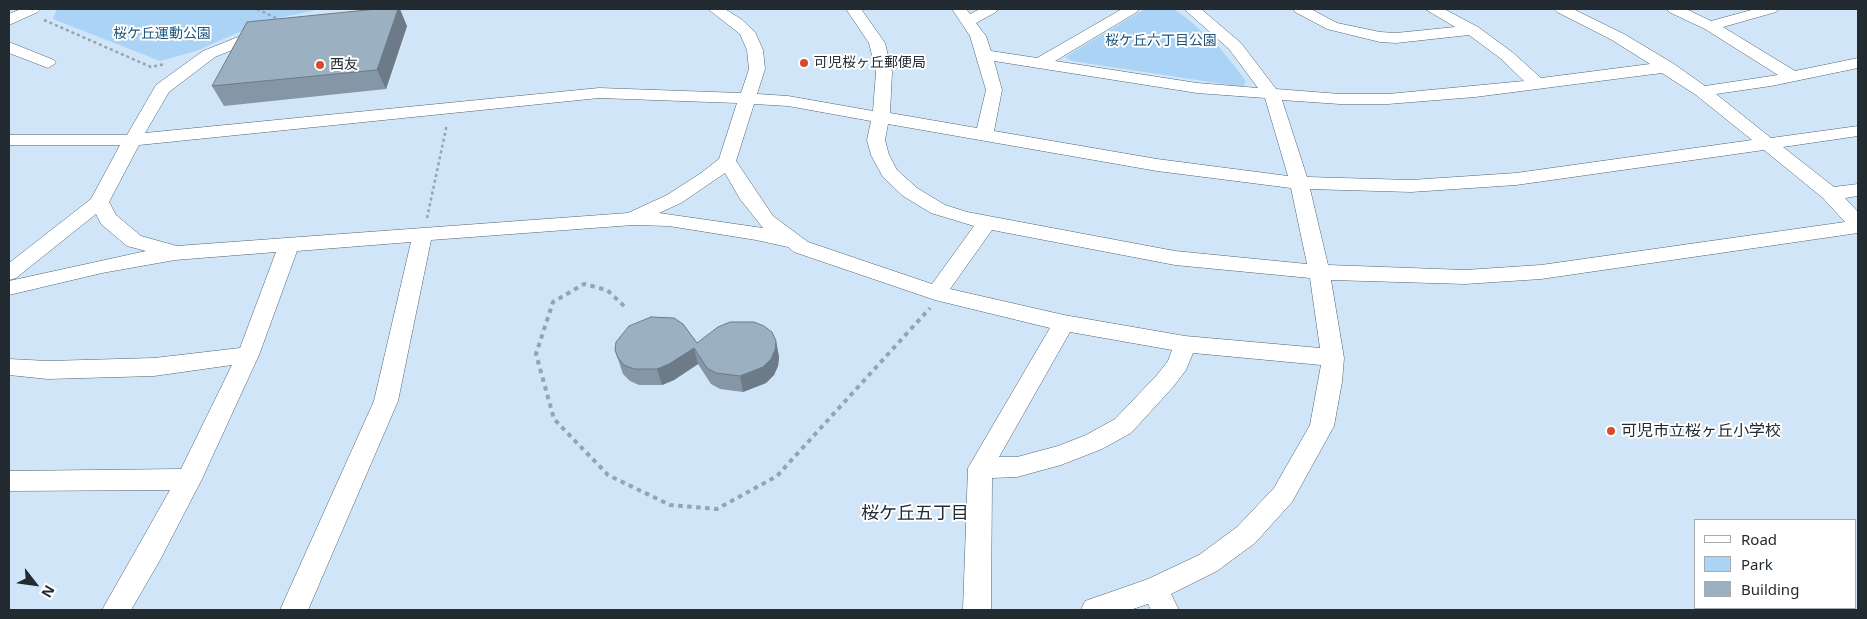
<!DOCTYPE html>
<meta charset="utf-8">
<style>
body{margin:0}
#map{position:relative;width:1867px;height:619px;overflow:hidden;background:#d0e6f8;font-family:"Noto Sans",sans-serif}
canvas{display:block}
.frame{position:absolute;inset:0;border:10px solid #232b32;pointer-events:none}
.legend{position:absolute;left:1694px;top:519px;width:162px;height:90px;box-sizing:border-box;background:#fff;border:1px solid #a7aaad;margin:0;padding:6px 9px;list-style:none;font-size:15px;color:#232b32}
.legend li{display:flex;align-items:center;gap:10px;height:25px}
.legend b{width:25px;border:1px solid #a7aaad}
.north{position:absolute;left:10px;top:559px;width:50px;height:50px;-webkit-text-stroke:4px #fff;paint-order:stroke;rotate:120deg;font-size:14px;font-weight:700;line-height:20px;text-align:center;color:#232b32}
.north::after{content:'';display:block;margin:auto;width:18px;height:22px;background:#232b32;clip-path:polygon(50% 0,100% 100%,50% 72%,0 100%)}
</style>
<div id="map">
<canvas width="1867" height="619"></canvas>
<div class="frame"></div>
<ul class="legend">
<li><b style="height:6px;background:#fff"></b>Road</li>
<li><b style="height:14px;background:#abd3f5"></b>Park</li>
<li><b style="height:14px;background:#9bb0c1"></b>Building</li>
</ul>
<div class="north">N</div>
</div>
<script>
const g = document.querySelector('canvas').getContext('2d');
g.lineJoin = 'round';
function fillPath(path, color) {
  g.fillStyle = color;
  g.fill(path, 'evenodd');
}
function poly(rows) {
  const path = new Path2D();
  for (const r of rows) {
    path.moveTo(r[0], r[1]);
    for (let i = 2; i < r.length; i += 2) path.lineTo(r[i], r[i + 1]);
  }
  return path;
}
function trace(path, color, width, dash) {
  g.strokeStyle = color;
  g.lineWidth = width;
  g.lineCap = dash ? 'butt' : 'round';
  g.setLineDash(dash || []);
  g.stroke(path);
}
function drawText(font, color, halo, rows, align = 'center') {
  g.font = font + ' "Noto Sans","Noto Sans JP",sans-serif';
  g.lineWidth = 4;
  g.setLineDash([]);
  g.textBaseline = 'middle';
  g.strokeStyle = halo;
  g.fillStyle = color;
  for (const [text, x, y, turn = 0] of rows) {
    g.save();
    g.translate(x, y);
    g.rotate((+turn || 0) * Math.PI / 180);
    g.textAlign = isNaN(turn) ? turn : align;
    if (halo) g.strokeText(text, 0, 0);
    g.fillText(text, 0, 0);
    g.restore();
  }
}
const green = poly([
 [57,9,321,9,265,21,196,51,160,61,53,19],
 [1145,9,1174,9,1189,20,1220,48,1246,81,1243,87,1072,61,1065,57]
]);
const pathFar1 = poly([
 [257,9,280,20],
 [44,20,151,67,165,64],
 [427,218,447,124]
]);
const path = poly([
 [624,306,607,290,584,284,553,302,536,354,554,419,608,475,670,505,717,509,777,476,930,308]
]);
const street = poly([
 [21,9,41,9,38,12,9,25,9,14,21,9],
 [708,9,725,9,741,19,755,32,763,50,765,69,757,94,788,96,873,111,876,72,869,43,846,9,861,9,885,43,892,72,890,113,977,128,986,90,970,36,952,9,966,9,970,14,980,9,998,9,996,12,976,23,986,36,991,51,1037,58,1122,9,1139,9,1137,12,1055,61,1197,83,1258,88,1229,49,1184,9,1201,9,1241,43,1276,89,1340,94,1388,94,1524,81,1500,58,1469,35,1396,43,1380,42,1327,29,1295,12,1293,9,1311,9,1337,23,1380,32,1396,33,1455,27,1425,9,1444,9,1478,27,1512,52,1541,78,1650,64,1612,40,1557,12,1554,9,1573,9,1624,34,1674,64,1705,86,1778,75,1705,29,1669,12,1667,9,1686,9,1711,21,1755,9,1778,9,1776,12,1723,27,1795,71,1858,58,1858,68,1771,86,1716,94,1771,138,1858,126,1858,136,1783,147,1834,187,1858,184,1858,196,1845,198,1858,212,1858,233,1541,279,1465,284,1331,280,1344,358,1342,382,1334,426,1292,502,1255,543,1217,571,1171,594,1179,610,1151,610,1148,604,1130,610,1081,610,1085,601,1148,579,1199,555,1237,527,1274,488,1310,425,1321,365,1193,353,1186,370,1173,387,1131,433,1102,449,1061,465,1017,477,992,478,991,610,963,610,968,468,1050,328,935,300,794,252,788,247,756,240,669,226,633,225,431,240,398,401,308,610,280,610,374,401,411,242,297,251,259,355,202,479,160,560,131,610,102,610,170,490,9,491,9,471,181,469,232,365,154,376,48,379,9,375,9,359,48,361,154,358,240,348,276,252,175,260,102,273,9,295,9,281,146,251,127,246,101,224,96,214,16,278,9,280,9,263,91,199,120,145,9,145,9,135,127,135,156,85,203,51,263,27,269,29,271,32,269,35,215,57,169,92,145,133,599,88,741,93,749,69,747,50,740,34,708,9],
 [994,61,1197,93,1265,98,1288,176,1157,159,994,131,1002,90,994,61],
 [1662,73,1696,95,1752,140,1516,173,1411,180,1307,177,1282,100,1340,104,1388,104,1475,97,1662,73],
 [599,98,737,103,719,159,701,173,667,195,628,213,177,246,141,236,116,215,109,202,139,145,599,98],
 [754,104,788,106,871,121,867,140,871,155,883,177,903,196,931,213,974,226,932,284,808,242,773,216,736,161,754,104],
 [888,124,1157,171,1291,188,1307,264,1175,251,967,212,945,205,917,188,897,170,889,155,885,140,888,124],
 [1764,150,1823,198,1845,222,1541,265,1465,270,1328,265,1310,189,1411,192,1516,185,1764,150],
 [725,173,740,199,763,228,659,213,681,203,725,173],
 [992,230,1175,265,1310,278,1320,348,1185,336,1064,315,950,289,992,230],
 [1070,332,1172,350,1168,361,1157,375,1115,419,1086,435,1058,446,1017,457,999,457,1070,332],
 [9,42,54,60,56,63,48,68,9,53,9,42]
]);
const wall = poly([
 [407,26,386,89,224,106,212,86],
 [776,341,779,357,778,366,774,375,766,383,743,392,720,389,711,384,698,364,674,380,662,385,639,385,630,381,623,374,615,350,697,343]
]);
const shadedWall = poly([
 [398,9,400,9,407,26,386,89,377,70],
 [776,341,779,357,778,366,774,375,766,383,743,392,740,376],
 [694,348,698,364,674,380,662,385,657,369]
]);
const building = poly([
 [377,9,398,9,377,70,212,86,247,22,377,9],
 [651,317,674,318,683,324,697,343,718,327,730,322,754,322,764,326,772,332,776,341,775,350,771,359,763,367,740,376,716,373,707,368,694,348,669,364,657,369,634,369,624,365,618,358,615,350,616,342,629,326,651,317]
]);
const markers = [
 [804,63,5,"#d54b2c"],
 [320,65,5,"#d54b2c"],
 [1611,431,5,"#d54b2c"]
];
const farParknames = [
 ["桜ケ丘運動公園",162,34],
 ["桜ケ丘六丁目公園",1161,41]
];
const farPoinames = [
 ["可児桜ヶ丘郵便局",814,63],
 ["西友",330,65]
];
const poiNames = [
 ["可児市立桜ヶ丘小学校",1621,431]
];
const neighbourhoodNames = [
 ["桜ケ丘五丁目",915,514]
];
fillPath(green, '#abd3f5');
trace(street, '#506372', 1);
trace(pathFar1, '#93a5b3', 2.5, [3, 3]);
trace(path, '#93a5b3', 4, [4.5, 4.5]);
fillPath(street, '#fff');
fillPath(wall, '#8597a6');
fillPath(shadedWall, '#6c7b87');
fillPath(building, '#9bb0c1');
trace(building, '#6c7b87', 1);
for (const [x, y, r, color] of markers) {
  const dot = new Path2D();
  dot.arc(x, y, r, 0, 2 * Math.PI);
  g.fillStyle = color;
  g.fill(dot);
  trace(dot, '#fff', 2);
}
drawText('14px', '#1e547b', '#fff', farParknames);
drawText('14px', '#232b32', '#fff', farPoinames, 'left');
drawText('16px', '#232b32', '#fff', poiNames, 'left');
drawText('18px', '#232b32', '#fff', neighbourhoodNames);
</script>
